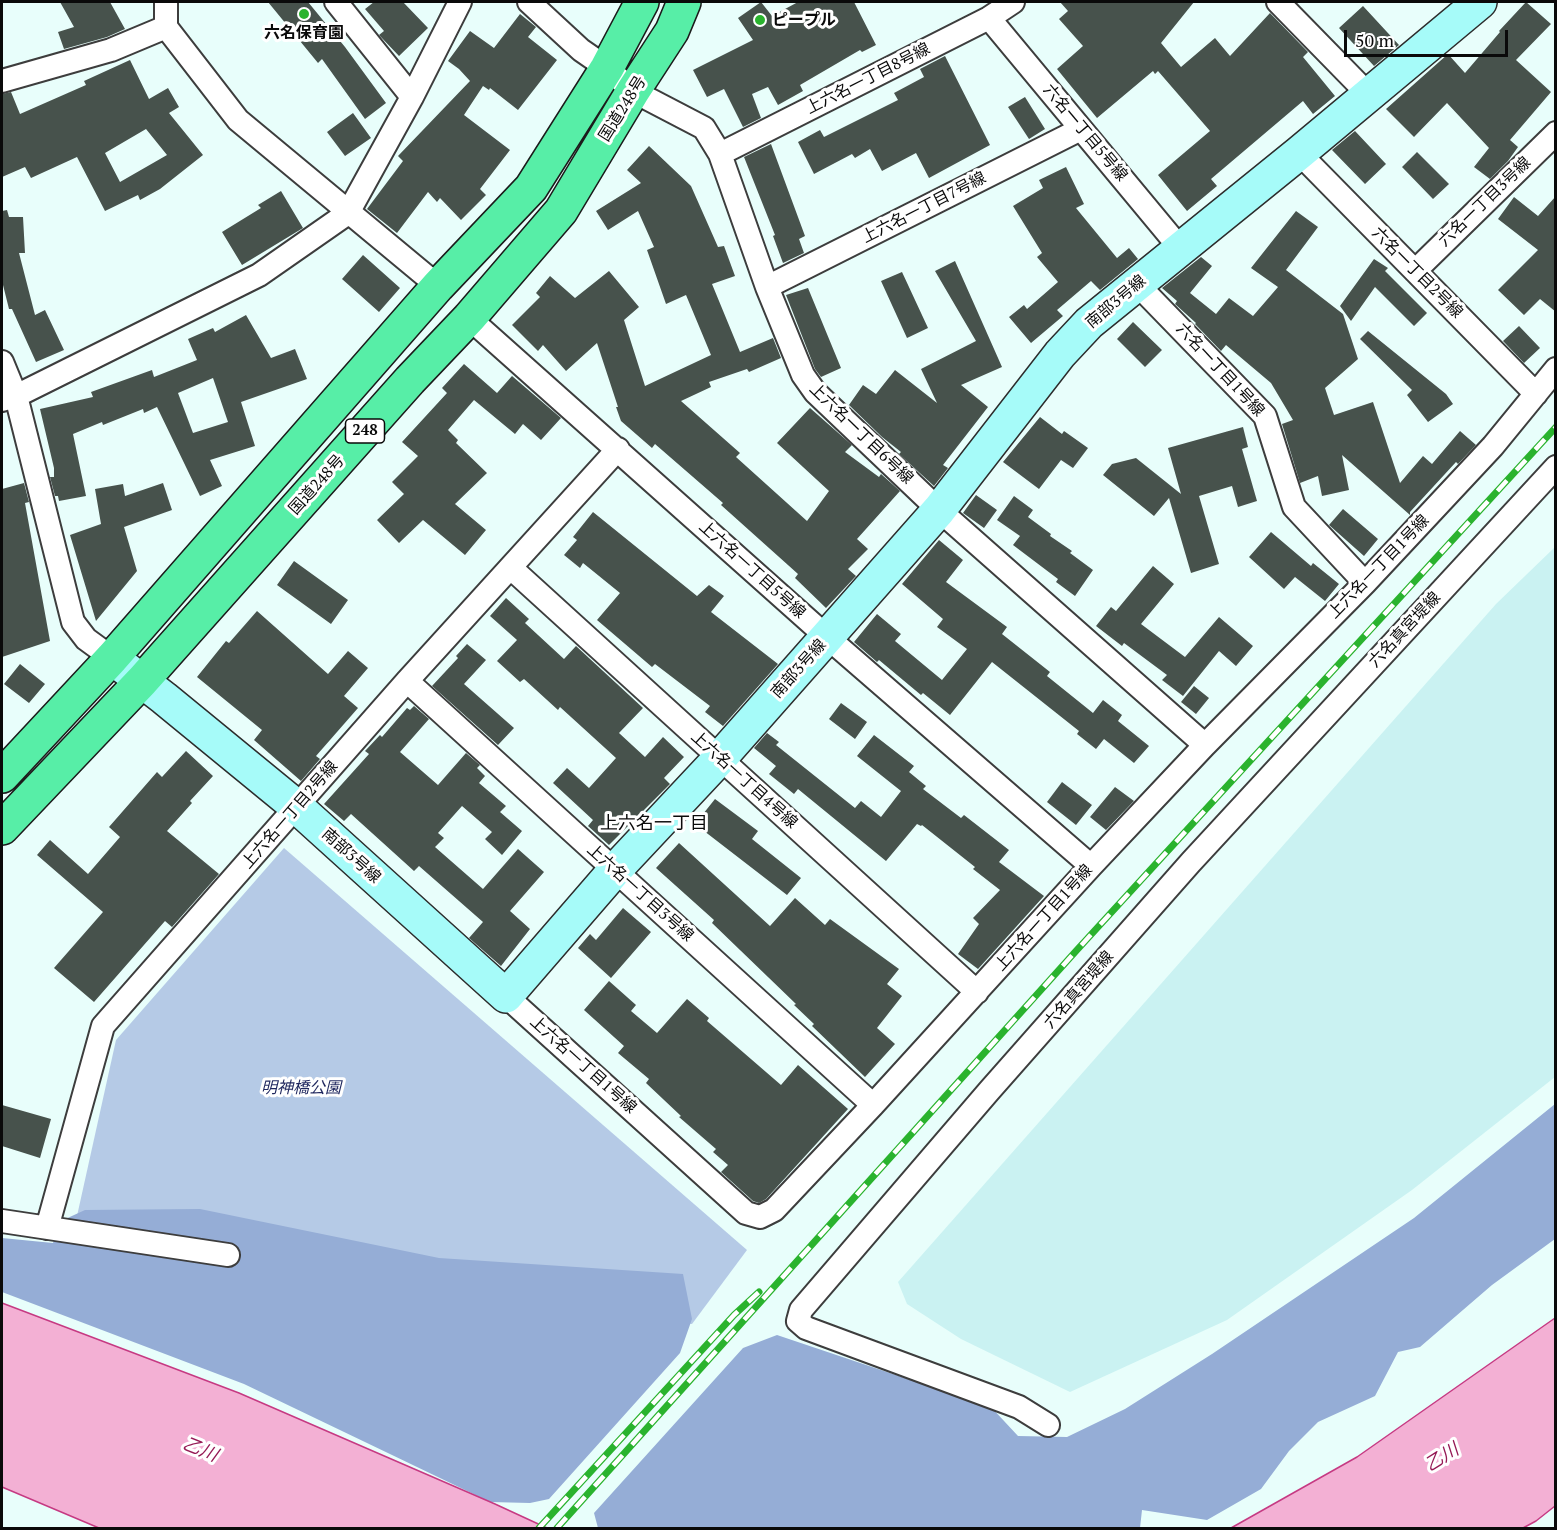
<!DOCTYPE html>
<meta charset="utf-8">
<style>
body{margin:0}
#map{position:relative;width:1557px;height:1530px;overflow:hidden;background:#e8fefb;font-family:"PT Serif",serif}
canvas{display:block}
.frame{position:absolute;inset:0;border:3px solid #0a0a0a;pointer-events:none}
.scale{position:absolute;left:1344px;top:30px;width:164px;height:27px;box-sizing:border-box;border:3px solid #0a0a0a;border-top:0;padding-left:8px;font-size:18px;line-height:21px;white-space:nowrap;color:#0a0a0a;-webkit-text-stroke:4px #fff;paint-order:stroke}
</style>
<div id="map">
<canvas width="1557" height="1530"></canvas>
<div class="frame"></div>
<div class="scale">50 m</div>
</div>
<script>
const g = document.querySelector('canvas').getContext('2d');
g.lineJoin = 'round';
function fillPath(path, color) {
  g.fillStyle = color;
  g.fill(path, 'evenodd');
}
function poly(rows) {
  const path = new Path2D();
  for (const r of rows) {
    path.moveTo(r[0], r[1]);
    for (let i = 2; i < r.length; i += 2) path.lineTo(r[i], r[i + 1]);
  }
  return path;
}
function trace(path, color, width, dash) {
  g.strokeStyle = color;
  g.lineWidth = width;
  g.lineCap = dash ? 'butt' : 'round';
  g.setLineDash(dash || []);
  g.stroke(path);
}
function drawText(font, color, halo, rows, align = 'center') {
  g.font = font + ' "PT Serif","Noto Sans JP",serif';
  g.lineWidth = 6;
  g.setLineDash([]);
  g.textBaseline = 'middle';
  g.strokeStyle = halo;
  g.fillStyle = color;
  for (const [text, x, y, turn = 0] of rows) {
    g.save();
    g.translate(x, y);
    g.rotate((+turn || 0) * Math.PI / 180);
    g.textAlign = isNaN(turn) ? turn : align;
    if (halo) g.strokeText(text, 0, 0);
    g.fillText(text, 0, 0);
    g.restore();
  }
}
const farmland = poly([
 [1555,547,1555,1077,1412,1190,1227,1320,1070,1392,961,1339,907,1304,898,1282,1496,604]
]);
const green = poly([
 [284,848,747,1250,692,1324,386,1295,75,1225,116,1040]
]);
const forest = poly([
 [1555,1104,1555,1239,1492,1285,1420,1347,1398,1352,1375,1396,1318,1422,1289,1451,1261,1489,1207,1520,1142,1510,1140,1528,598,1528,594,1513,743,1348,777,1335,991,1407,1018,1436,1067,1437,1125,1409,1212,1354,1414,1218],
 [200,1209,439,1258,683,1274,692,1319,680,1353,549,1499,530,1503,490,1502,244,1384,2,1292,2,1238,53,1243,61,1221,85,1210]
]);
const water = poly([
 [2,1303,239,1393,495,1504,547,1528,99,1528,2,1487,2,1303],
 [1555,1318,1555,1506,1536,1521,1523,1528,1231,1528,1357,1457,1555,1318]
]);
const building = poly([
 [60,2,110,2,125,29,107,37,64,49,58,32,74,27],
 [268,2,308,2,345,47,386,103,365,119,322,59,318,63],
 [374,2,403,2,428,28,399,56,379,35,384,31,365,9],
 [761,2,772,16,798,2,854,2,876,45,862,52,860,50,800,85,803,91,778,105,768,87,752,94,761,118,743,127,724,89,707,97,693,70,753,40,738,18],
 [1060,2,1194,2,1161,43,1181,67,1215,38,1230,56,1270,13,1308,52,1303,57,1335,96,1313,114,1303,101,1211,179,1217,186,1187,211,1158,175,1210,131,1158,71,1155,74,1153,71,1097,118,1057,69,1083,46,1059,19,1068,11],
 [1526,2,1551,24,1516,60,1551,92,1510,140,1518,147,1508,161,1490,179,1474,167,1489,148,1447,103,1414,137,1386,109,1448,54,1465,73,1500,32,1499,31],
 [1363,6,1399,45,1374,66,1339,28],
 [520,14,536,27,528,37,557,60,518,110,490,88,489,90,483,86,464,115,510,150,480,189,486,195,461,220,440,198,437,202,428,192,397,233,367,209,403,161,398,156,470,81,459,69,448,61,470,31,494,48],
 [945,56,990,145,929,178,916,153,882,171,870,149,855,158,852,154,814,174,798,142,820,130,824,137,898,100,894,93,924,77,920,69],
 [130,60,149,99,168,88,179,107,169,113,203,155,160,189,140,200,138,195,105,211,77,157,31,178,25,167,2,177,2,94,11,92,20,114,86,85,84,81],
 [146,129,167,155,120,182,105,153],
 [1025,97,1045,129,1029,139,1008,107],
 [353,113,371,138,345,156,327,132],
 [1355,131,1386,164,1365,184,1332,150],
 [771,144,805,236,799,239,804,253,783,263,773,236,775,235,744,157],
 [649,146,691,186,718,247,724,246,735,276,712,284,740,352,773,338,781,358,749,372,747,369,709,382,711,387,681,401,740,453,736,457,807,521,829,491,777,443,810,408,852,445,845,452,879,477,881,474,900,491,857,539,868,549,848,569,856,576,826,608,795,578,798,574,721,505,723,503,655,444,652,448,621,421,616,407,618,407,597,343,566,371,543,345,538,351,512,325,540,297,536,293,550,276,575,298,609,271,639,307,624,320,645,386,711,355,686,295,666,304,647,250,654,247,638,211,608,230,596,211,641,183,627,170],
 [1417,152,1449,184,1433,199,1402,167],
 [1066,167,1084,204,1076,208,1117,258,1129,248,1138,259,1100,290,1091,281,1057,310,1063,316,1031,343,1009,317,1024,305,1027,309,1058,282,1037,257,1042,253,1013,206,1043,188,1039,180],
 [281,191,303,228,242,265,222,232,261,208,258,205],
 [1556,196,1556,312,1540,299,1524,315,1498,290,1538,250,1498,219,1514,197,1538,216],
 [7,210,9,217,23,217,25,253,19,253,35,315,45,310,64,350,36,362,12,309,9,309,2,281,2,211],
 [1296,211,1318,227,1286,270,1343,314,1358,359,1325,388,1334,415,1373,402,1400,483,1423,456,1432,464,1460,431,1476,445,1458,464,1456,462,1410,512,1410,515,1342,455,1349,490,1322,496,1318,476,1300,483,1282,424,1293,420,1271,383,1226,345,1221,351,1195,324,1196,323,1175,304,1177,301,1162,288,1201,257,1212,266,1190,293,1216,314,1229,298,1253,316,1278,287,1251,268],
 [363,255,400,288,379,312,342,279],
 [1374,259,1388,268,1385,271,1427,313,1414,326,1375,287,1351,321,1340,306],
 [955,261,1002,367,961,385,988,407,943,465,948,468,934,486,899,454,901,452,882,437,849,405,863,385,876,394,895,370,937,403,921,369,976,341,935,271],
 [902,272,928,328,907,338,881,281],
 [808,288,841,368,821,377,815,369,786,295],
 [246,315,271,358,295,349,307,379,241,402,255,446,210,460,222,486,200,496,157,407,144,413,143,409,103,425,102,422,73,434,86,496,59,501,58,496,55,496,50,477,54,477,54,468,40,409,93,397,91,392,152,370,154,377,197,360,188,339,213,328,215,332],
 [213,378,228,422,193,433,178,393],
 [1133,322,1162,350,1145,367,1117,339],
 [1519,326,1540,348,1524,363,1503,341],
 [1368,331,1446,394,1453,404,1428,422,1407,395,1412,390,1360,339],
 [464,364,497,393,512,376,561,418,541,440,523,424,515,434,474,400,448,430,458,440,456,443,487,473,455,504,486,530,465,555,423,520,399,543,377,520,404,494,392,482,418,456,402,442,447,393,442,388],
 [1040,417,1062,434,1064,431,1088,448,1073,468,1061,460,1039,489,1003,462],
 [1243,427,1248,447,1242,449,1257,501,1238,507,1232,486,1199,496,1219,564,1191,573,1169,498,1154,516,1103,475,1112,464,1136,458,1181,494,1168,448],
 [24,483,29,502,25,503,50,641,2,657,2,489],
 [163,483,172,510,124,527,137,571,96,621,70,535,101,524,95,489,123,484,125,496],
 [976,495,997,510,984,528,963,513],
 [1014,496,1033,510,1028,517,1051,534,1050,536,1072,551,1070,553,1093,570,1075,596,1056,582,1058,579,1013,545,1020,536,997,520],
 [1343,509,1378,539,1364,556,1329,525],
 [593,512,697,596,709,585,724,596,711,612,778,664,723,726,705,712,710,706,655,664,652,667,597,620,620,593,583,563,580,568,564,555,577,540,573,537],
 [1271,532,1311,566,1313,563,1339,584,1325,601,1295,577,1284,589,1249,557],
 [939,540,963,560,946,582,1007,627,1002,634,1050,672,1047,676,1093,713,1103,700,1122,715,1118,721,1149,746,1134,763,1104,739,1096,749,1077,734,1079,731,992,662,950,715,923,693,921,695,879,660,877,662,854,642,877,614,901,634,895,641,942,680,967,649,937,627,943,619,902,584],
 [294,561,348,600,331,624,277,585],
 [1153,566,1174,584,1141,624,1185,657,1219,617,1253,646,1236,666,1219,651,1183,696,1162,680,1167,675,1124,643,1122,646,1096,626,1111,607,1116,611],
 [506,598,529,619,525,623,564,659,576,646,643,708,619,733,645,757,663,737,684,757,664,778,670,784,609,845,588,826,593,820,553,783,567,768,589,788,616,758,560,707,558,710,524,679,520,682,497,661,517,640,490,616],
 [257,611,328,674,348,651,368,668,344,696,358,708,316,756,320,759,301,781,254,740,262,730,197,677,226,641,229,643],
 [467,644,486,660,464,684,514,728,498,745,432,686,458,658,456,656],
 [20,664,45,684,29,703,4,684],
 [1194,686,1209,698,1196,714,1181,702],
 [841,703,867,722,855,739,829,719],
 [414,706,429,719,400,752,438,785,466,753,480,765,477,768,485,776,479,783,506,806,500,812,522,831,502,855,485,839,492,832,462,806,438,833,444,838,435,847,483,889,518,849,544,872,510,911,530,929,501,966,469,938,483,922,419,866,414,871,351,814,344,821,324,804,369,754,365,751,380,735,382,737,407,708,410,710],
 [767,733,779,742,776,745,855,808,861,801,881,817,901,791,857,756,874,735,914,766,909,772,926,786,923,789,961,818,964,815,1009,850,999,862,1044,896,978,969,958,954,979,924,973,918,1000,890,973,869,975,867,922,825,921,826,917,824,886,861,798,789,794,794,769,774,776,766,754,748],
 [186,751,213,776,190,801,192,803,167,831,219,874,172,927,165,921,94,1002,54,968,103,912,37,855,50,840,88,874,120,837,109,827,157,772,162,777],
 [1062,782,1092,805,1076,825,1047,802],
 [1115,787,1134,801,1106,830,1090,817],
 [715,799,758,831,752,839,801,878,787,895,695,824],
 [679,843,770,926,795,898,825,925,830,919,899,969,887,984,902,996,877,1028,895,1044,865,1077,812,1026,814,1024,794,1005,796,1004,712,923,714,920,656,868],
 [623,908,651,932,611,978,578,948,590,934,596,940],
 [609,981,636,1005,631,1011,657,1033,687,999,709,1018,707,1021,781,1085,798,1065,848,1109,766,1199,759,1203,753,1201,721,1172,728,1165,713,1152,716,1149,679,1117,681,1116,646,1083,649,1079,618,1053,624,1046,584,1010],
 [2,1105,51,1119,40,1158,2,1146]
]);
const street = poly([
 [166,2,166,27,238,120,438,286],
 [336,2,412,97],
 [529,2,581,50,607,68,633,91,704,128,720,154,767,287,803,375,815,392,939,510,1205,745],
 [1278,2,1368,94],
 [989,18,1180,248],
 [2,81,111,50,166,27],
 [1299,153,1536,394],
 [720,154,989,18,1013,2],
 [1415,271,1556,133],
 [1137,284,1265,416,1294,507,1365,583],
 [767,287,1081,129],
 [469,318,827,637,1091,866],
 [2,362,16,396,73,622,86,639,112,658],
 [2,400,16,396,259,275,348,213,412,97,460,2],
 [511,568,977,992],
 [407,681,873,1105],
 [506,996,746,1213,760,1217,774,1210,873,1105,1091,866,1205,745,1365,583,1493,446,1556,369],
 [2,1221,228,1255],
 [47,1228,103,1026,407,681,618,449],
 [1048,1425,1019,1407,806,1328,798,1321,801,1310,989,1091,1191,862,1556,467]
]);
const secondary = poly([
 [112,658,164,698,297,807,506,996,615,870,720,758,939,510,1060,354,1089,323,1299,153,1480,2]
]);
const highway = poly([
 [2,776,112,658,438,286,531,188,607,68,642,2],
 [2,828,142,681,410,380,469,318,561,211,633,91,672,31,684,2]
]);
const rail = poly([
 [539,1528,734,1315,759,1292],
 [557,1528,1076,951,1556,427]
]);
const markers = [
 [304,14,6,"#2ab32e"],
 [760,20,6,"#2ab32e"]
];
const shields = [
 [365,431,39]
];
const shieldNames = [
 ["248",365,431]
];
const poiNames = [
 ["ピープル",772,20],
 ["六名保育園",304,33,"center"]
];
const streetNames = [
 ["上六名一丁目8号線",868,79,-27],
 ["国道248号",623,109,-58],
 ["六名一丁目5号線",1085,133,50],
 ["六名一丁目3号線",1485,202,-44],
 ["上六名一丁目7号線",924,208,-27],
 ["六名一丁目2号線",1417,273,45],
 ["南部3号線",1116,302,-40],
 ["六名一丁目1号線",1220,370,47],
 ["上六名一丁目6号線",861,434,44],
 ["国道248号",317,485,-48],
 ["上六名一丁目1号線",1379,567,-46],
 ["上六名一丁目5号線",752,570,42],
 ["六名真宮堤線",1405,630,-47],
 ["南部3号線",799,669,-48],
 ["上六名一丁目4号線",744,780,42],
 ["上六名一丁目2号線",290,815,-49],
 ["南部3号線",351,856,42],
 ["上六名一丁目3号線",640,893,42],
 ["上六名一丁目1号線",1044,918,-48],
 ["六名真宮堤線",1079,990,-49],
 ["上六名一丁目1号線",583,1065,42]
];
const parkNames = [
 ["明神橋公園",301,1088]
];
const neighbourhoodNames = [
 ["上六名一丁目",654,824]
];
const waterNames = [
 ["乙川",200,1450,22],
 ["乙川",1442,1458,-32]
];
fillPath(farmland, '#caf2f2');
fillPath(green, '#b5cae6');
fillPath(forest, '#95add6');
fillPath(water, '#f3b0d4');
trace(water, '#c63a83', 1.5);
fillPath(building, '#47524c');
trace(street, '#3d3d3d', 26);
trace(secondary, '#2c2c2c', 36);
trace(highway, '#1b1b1b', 36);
trace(street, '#fff', 22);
trace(secondary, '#a6fbf9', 33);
trace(highway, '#57eea7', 33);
trace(rail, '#2ab32e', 7);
trace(rail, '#fff', 4.5, [14]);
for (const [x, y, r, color] of markers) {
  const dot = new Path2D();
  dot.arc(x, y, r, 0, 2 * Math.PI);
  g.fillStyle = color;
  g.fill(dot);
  trace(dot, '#fff', 2);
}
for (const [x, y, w] of shields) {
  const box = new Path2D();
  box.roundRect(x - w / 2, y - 12, w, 24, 4.5);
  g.fillStyle = '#fff';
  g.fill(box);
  trace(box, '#0a0a0a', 1.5);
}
drawText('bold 15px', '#0a0a0a', null, shieldNames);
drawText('bold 16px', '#0a0a0a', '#fff', poiNames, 'left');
drawText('16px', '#0a0a0a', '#fff', streetNames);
drawText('italic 16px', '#1f275e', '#fff', parkNames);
drawText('18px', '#0a0a0a', '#fff', neighbourhoodNames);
drawText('italic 18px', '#951a56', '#fff', waterNames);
</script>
